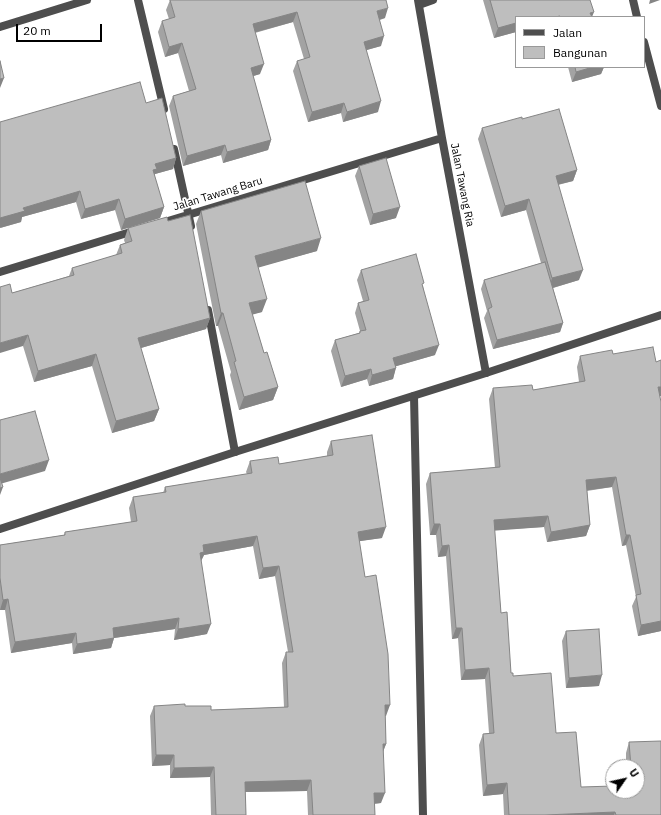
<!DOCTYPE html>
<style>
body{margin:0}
#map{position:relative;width:661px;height:815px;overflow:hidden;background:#fff;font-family:"IBM Plex Sans",sans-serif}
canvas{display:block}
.legend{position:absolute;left:515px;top:16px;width:130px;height:52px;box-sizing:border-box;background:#fff;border:1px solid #999;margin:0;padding:5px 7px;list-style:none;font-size:12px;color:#000}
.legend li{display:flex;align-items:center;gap:8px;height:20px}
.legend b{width:20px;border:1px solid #999}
.north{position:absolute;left:605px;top:759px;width:40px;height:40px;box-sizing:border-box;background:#fff;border:1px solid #999;border-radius:50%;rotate:56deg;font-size:11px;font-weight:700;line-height:16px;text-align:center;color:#000}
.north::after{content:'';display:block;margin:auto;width:14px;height:18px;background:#000;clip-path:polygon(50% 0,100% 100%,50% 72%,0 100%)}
.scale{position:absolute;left:16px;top:24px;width:86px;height:18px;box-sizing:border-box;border:2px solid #000;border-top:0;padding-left:5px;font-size:12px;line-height:14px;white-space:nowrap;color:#000;-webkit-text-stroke:3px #fff;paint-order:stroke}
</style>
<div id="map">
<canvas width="661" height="815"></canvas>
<ul class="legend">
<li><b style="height:5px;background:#4e4e4e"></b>Jalan</li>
<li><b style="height:11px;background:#bebebe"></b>Bangunan</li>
</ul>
<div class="north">U</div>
<div class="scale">20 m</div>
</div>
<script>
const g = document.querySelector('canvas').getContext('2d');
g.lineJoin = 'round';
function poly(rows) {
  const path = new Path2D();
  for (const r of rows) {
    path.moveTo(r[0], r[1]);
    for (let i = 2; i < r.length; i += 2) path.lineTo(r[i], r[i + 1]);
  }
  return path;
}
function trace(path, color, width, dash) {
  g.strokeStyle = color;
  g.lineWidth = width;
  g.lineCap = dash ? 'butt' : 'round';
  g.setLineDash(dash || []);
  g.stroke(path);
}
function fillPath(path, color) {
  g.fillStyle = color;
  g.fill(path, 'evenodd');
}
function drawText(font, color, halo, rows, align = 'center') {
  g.font = font + ' "IBM Plex Sans",sans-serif';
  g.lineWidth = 3.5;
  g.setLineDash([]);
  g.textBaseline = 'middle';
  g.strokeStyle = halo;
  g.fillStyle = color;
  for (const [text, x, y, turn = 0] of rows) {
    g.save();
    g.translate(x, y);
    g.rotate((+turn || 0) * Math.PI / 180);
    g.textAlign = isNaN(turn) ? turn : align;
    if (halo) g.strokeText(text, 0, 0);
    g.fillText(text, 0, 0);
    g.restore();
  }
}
const minor = poly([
 [138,0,164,109],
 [418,0,442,138,486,373],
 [633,0,637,17],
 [419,5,433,0],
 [0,27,87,0],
 [644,42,661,106],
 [174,149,191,226],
 [158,224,442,138],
 [0,272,137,230],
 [208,310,235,452],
 [414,396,423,815]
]);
const tertiary = poly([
 [0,529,235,452,486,373,661,315]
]);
const wall = poly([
 [170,0,385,18,380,20,381,46,366,50,378,112,343,122,341,113,308,122,293,71,297,61,304,59,293,22,255,33,260,74,253,76,271,140,268,150,223,163,221,155,183,166,169,106,173,96,189,91,178,53,165,57,158,32,162,21,169,19,166,10],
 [483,0,590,0,592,17,516,17,516,32,494,38],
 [568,67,604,67,601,74,572,82],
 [146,103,176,158,173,169,155,174,154,175,164,207,160,218,121,230,115,210,81,219,76,202,22,217,21,222,0,228],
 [522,119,577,170,573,181,558,185,579,280,553,288,563,323,560,332,493,349,484,318,487,311,481,289,484,280,541,263,526,210,501,217,478,139,482,128],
 [359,166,396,218,370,225,355,176],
 [201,211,317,251,258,267,262,312,252,314,264,353,278,387,273,400,239,410,230,375,231,372,218,326,216,326,196,224],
 [168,221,210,318,206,329,141,348,159,409,154,421,112,433,92,366,34,382,23,346,12,293,69,276,72,268,116,255,120,245,125,243,124,240,128,228],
 [361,270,423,286,435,355,396,366,393,379,369,386,367,379,341,387,331,351,335,340,359,333,360,331,355,313,358,303,363,301,357,280],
 [613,354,660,396,661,631,638,636,632,606,636,597,626,545,622,546,612,487,587,491,590,525,586,536,547,542,544,527,494,530,501,613,511,673,556,733,581,787,637,791,637,767,626,767,626,753,629,742,661,815,504,815,503,794,483,796,479,745,483,734,489,733,485,679,461,680,458,638,452,639,446,556,438,557,436,535,430,535,426,484,430,473,495,468,489,399,493,388,533,390,579,382,577,367,580,356],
 [331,441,382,538,359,541,386,716,385,716,386,744,383,752,381,803,374,804,375,815,308,815,307,791,245,792,246,815,211,815,210,777,170,778,170,765,152,766,150,716,154,706,185,706,211,710,284,707,282,663,286,652,288,652,275,576,259,579,253,546,204,555,201,561,207,634,174,640,175,629,114,638,111,648,73,654,72,643,11,653,5,610,0,610,0,545,64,535,65,532,131,522,129,508,133,497,163,493,165,487,247,474,246,472,250,461,279,464,327,456,327,452],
 [566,631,599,686,566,688,562,641]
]);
const shadedWall = poly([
 [650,0,660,0,649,4],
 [388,8,385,18,374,21,377,11],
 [297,12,293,22,249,34,253,24],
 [594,12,592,17,590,13],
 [516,23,516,32,494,38,498,28],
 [384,36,381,46,360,52,364,42],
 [182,43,178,53,165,57,169,47],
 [264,64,260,74,247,78,251,68],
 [593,67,604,67,601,74,572,82,576,72],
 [4,78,0,88,0,79],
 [381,101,378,112,343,122,347,112],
 [344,103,341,113,308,122,312,112],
 [271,140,268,150,223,163,227,152],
 [225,145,221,155,183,166,187,156],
 [176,158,173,169,155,174,153,180,149,181,155,164],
 [577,170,573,181,552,186,556,176],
 [80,191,76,202,22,217,21,222,0,228,0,218,23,208],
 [119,199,115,210,81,219,85,209],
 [529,199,526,210,501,217,505,206],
 [164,207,160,218,121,230,125,219],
 [400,207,396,218,370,225,373,214],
 [321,238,317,251,250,270,255,256],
 [583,270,579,280,549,289,552,278],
 [267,299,262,312,244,317,249,303],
 [221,313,223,313,218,326,216,326],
 [210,318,206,329,134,350,138,338],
 [563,323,560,332,493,349,497,340],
 [28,335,23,346,0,353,0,343],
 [439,345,435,355,390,368,393,358],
 [96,354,92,366,34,382,38,371],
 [396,368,393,379,369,386,372,375],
 [371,369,367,379,341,387,345,376],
 [278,387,273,400,239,410,244,397],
 [658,387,661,387,661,396,654,398],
 [159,409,154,421,112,433,116,421],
 [49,460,45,471,0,484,0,474],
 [616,477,612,487,582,491,586,480],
 [3,487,0,495,0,488],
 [548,516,544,527,490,531,494,520],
 [434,524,440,524,436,535,430,535],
 [590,525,586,536,547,542,551,532],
 [386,527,382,538,354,542,358,532],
 [626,535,630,535,626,545,622,546],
 [257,536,253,546,204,555,200,563,196,564,203,545],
 [449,545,446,556,438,557,442,546],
 [279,566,275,576,259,579,263,568],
 [8,599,5,610,0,610,3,600],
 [179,618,175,629,114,638,111,648,73,654,77,644,113,628],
 [661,621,661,631,638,636,641,625],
 [211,624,207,634,174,640,178,629],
 [456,628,462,628,458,638,452,639],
 [76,633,72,643,11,653,15,642],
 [489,668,485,679,461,680,465,670],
 [602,675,599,686,566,688,569,678],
 [385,705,390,705,386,716,381,716],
 [383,744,386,744,382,754],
 [156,755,174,755,170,765,152,766],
 [214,767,210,777,170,778,174,768],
 [311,780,307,791,241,792,245,782],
 [507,783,503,794,483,796,487,785],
 [374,793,385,793,381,803,370,804],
 [615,812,614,815,545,815]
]);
const building = poly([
 [170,0,386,0,388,8,377,11,384,36,364,42,381,101,347,112,344,103,312,112,297,61,310,57,297,12,253,24,264,64,251,68,271,140,227,152,225,145,187,156,173,96,196,89,182,43,169,47,162,21,175,17,170,0],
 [490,0,590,0,594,12,590,13,592,17,560,17,560,16,555,17,516,17,516,23,498,28,490,0],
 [0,61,4,78,0,79,0,61],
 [575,67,593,67,576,72,575,67],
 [140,82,146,103,162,98,176,158,155,164,157,169,153,170,164,207,125,219,119,199,85,209,80,191,23,208,25,211,0,218,0,122,140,82],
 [559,109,577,170,556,176,583,270,552,278,529,199,505,206,482,128,522,117,522,119,559,109],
 [386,158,400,207,373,214,359,166,386,158],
 [305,181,321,238,255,256,267,299,249,303,264,353,267,352,278,387,244,397,234,362,236,361,223,313,221,313,201,211,305,181],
 [190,215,210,318,138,338,159,409,116,421,96,354,38,371,28,335,0,343,0,287,10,284,12,293,74,275,72,268,122,253,120,245,132,241,128,228,167,217,168,221,190,215],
 [416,254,424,283,422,284,439,345,393,358,396,368,372,375,371,369,345,376,335,340,360,333,360,331,366,330,358,303,369,300,361,270,416,254],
 [545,262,563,323,497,340,488,309,492,307,484,280,545,262],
 [653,347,656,362,661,360,661,387,658,387,661,402,661,621,641,625,636,595,641,594,630,535,626,535,616,477,586,480,590,525,551,532,548,516,494,520,501,613,507,612,511,673,513,673,513,676,551,673,556,733,576,732,581,787,613,786,613,791,637,791,637,767,631,767,629,742,661,741,661,815,616,815,615,812,545,815,509,815,507,783,487,785,483,734,494,733,489,668,465,670,462,628,456,628,449,545,442,546,440,524,434,524,430,473,500,467,493,388,532,385,533,390,585,381,580,356,612,350,613,354,653,347],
 [35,411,49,460,0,474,0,420,35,411],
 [372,435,386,527,358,532,365,577,376,575,388,654,390,705,385,705,386,744,383,744,385,793,374,793,375,815,313,815,311,780,245,782,246,815,216,815,214,767,174,768,174,755,156,755,154,706,185,704,185,706,211,706,211,710,288,707,286,652,293,652,279,566,263,568,257,536,203,545,204,552,200,553,211,624,178,629,179,618,113,628,114,638,77,644,76,633,15,642,8,599,3,600,0,578,0,545,65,535,65,532,137,521,133,497,166,492,165,487,252,473,250,461,278,457,279,464,333,455,331,441,372,435],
 [0,478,3,487,0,488,0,478],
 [599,629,602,675,569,678,566,631,599,629]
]);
const streetNames = [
 ["Jalan Tawang Ria",462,185,79],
 ["Jalan Tawang Baru",218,194,-17]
];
trace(minor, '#4e4e4e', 8);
trace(tertiary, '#4e4e4e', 8);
fillPath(wall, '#a3a3a3');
fillPath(shadedWall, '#858585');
fillPath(building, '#bebebe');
trace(building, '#858585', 1);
drawText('11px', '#000', '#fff', streetNames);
</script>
